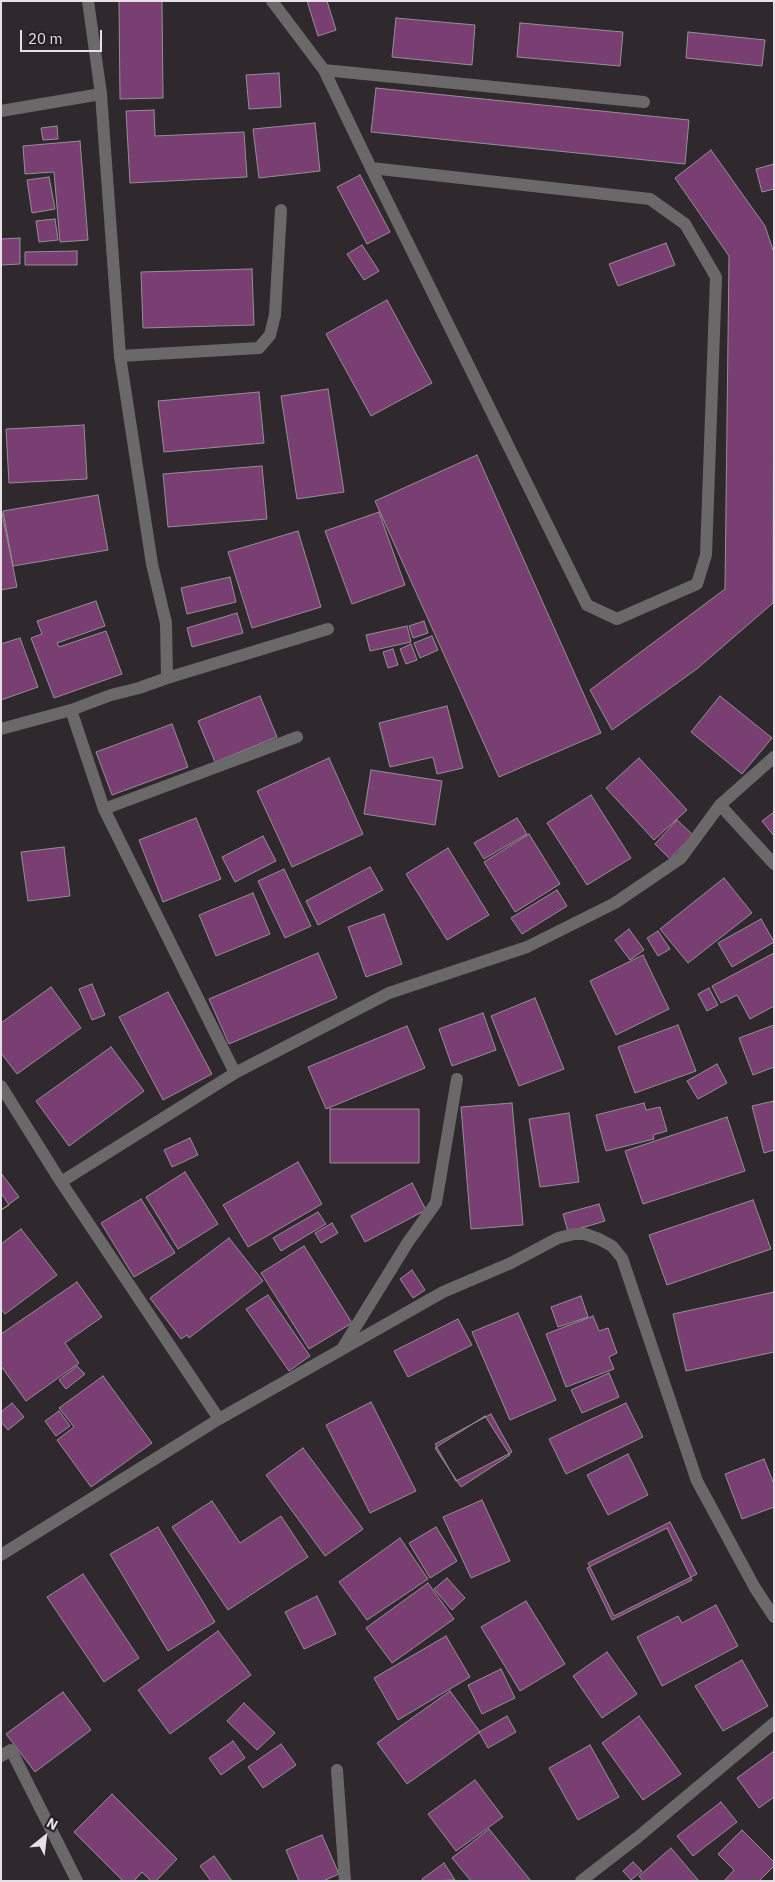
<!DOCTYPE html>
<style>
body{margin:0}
#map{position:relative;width:775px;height:1882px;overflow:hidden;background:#2f292e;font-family:"IBM Plex Sans",sans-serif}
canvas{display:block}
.frame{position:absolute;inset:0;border:2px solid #e5e1e4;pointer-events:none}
.north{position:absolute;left:20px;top:1812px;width:50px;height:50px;-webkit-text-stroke:4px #251f24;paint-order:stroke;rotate:29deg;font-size:14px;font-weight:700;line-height:20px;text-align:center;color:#e5e1e4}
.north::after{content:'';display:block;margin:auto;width:18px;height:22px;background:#e5e1e4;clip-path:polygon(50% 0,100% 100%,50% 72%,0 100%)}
.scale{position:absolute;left:20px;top:30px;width:82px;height:22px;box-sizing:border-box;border:2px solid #e5e1e4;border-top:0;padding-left:6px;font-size:15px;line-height:18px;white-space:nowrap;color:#e5e1e4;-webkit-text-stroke:4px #251f24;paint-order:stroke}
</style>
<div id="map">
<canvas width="775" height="1882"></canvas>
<div class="frame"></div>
<div class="north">N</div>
<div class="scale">20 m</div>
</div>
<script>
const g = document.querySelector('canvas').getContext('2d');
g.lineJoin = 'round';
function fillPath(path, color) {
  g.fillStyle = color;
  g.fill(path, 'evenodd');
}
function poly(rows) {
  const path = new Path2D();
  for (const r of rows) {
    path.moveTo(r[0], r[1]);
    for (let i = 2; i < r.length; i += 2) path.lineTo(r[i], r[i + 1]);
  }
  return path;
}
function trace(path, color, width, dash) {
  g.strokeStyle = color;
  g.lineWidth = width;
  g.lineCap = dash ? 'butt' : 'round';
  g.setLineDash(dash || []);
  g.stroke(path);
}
const building = poly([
 [119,1,162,1,163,98,120,99,119,1],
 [307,1,327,1,336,30,318,36,307,1],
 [396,18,475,25,472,65,392,57,396,18],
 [520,23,623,32,620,66,517,57,520,23],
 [688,32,765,40,762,66,686,58,688,32],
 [279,73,281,107,249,109,246,75,279,73],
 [376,88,689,120,685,164,371,132,376,88],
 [154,110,155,136,244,132,247,177,130,183,126,111,154,110],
 [315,123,320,171,259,178,253,129,315,123],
 [57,126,58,139,43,140,41,128,57,126],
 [80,141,88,240,60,242,54,172,25,174,23,146,80,141],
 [711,150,765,226,774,253,773,603,698,668,612,730,590,690,725,589,729,256,675,178,711,150],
 [774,164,774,189,762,192,756,169,774,164],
 [360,175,390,232,367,244,337,187,360,175],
 [49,177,55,209,32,213,27,180,49,177],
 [55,219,58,240,39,242,36,221,55,219],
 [20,238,20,264,1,265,1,239,20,238],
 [666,243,675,265,618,286,609,264,666,243],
 [362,245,379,271,364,280,347,254,362,245],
 [77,251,77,265,25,265,25,252,77,251],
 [252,269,254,325,143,328,141,272,252,269],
 [387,300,432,383,371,416,326,334,387,300],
 [328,389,344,492,297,499,281,396,328,389],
 [259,392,264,443,164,452,158,401,259,392],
 [84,425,87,479,9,483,6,429,84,425],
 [477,455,601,733,499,777,375,501,477,455],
 [262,466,267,519,168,527,163,474,262,466],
 [98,495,108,550,13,566,3,511,98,495],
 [1,508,17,587,1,590,1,508],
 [379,512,405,585,352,604,325,531,379,512],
 [298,531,321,607,252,628,228,552,298,531],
 [230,577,236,602,187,614,181,588,230,577],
 [96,601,105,626,57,643,59,647,106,631,122,674,54,698,31,638,42,634,37,621,96,601],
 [237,613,243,633,192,647,187,628,237,613],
 [424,621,428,633,413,638,409,626,424,621],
 [407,626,411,642,370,651,366,635,407,626],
 [432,636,438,650,420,658,414,643,432,636],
 [20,638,38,687,1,700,1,644,20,638],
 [411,644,417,660,406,664,400,649,411,644],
 [393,649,398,665,388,668,383,652,393,649],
 [260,696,277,737,215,762,198,721,260,696],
 [720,696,772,738,742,774,691,732,720,696],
 [447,706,463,768,437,774,433,757,390,767,379,723,447,706],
 [172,724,188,767,112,795,96,752,172,724],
 [329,758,363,834,292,867,257,791,329,758],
 [639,758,687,810,654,840,606,788,639,758],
 [371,770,442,781,435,825,364,814,371,770],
 [591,795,631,858,587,885,547,823,591,795],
 [774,812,774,836,762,821,774,812],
 [196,818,221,879,163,902,139,840,196,818],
 [517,818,527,834,484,859,474,843,517,818],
 [677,820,693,835,670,859,655,844,677,820],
 [529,834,560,884,515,912,484,862,529,834],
 [263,836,276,861,235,882,222,857,263,836],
 [64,847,70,896,28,901,21,852,64,847],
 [448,848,489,915,447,940,406,874,448,848],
 [370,867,383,890,318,925,306,901,370,867],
 [284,869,311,926,285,938,258,881,284,869],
 [724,878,752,913,688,963,660,929,724,878],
 [557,890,567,906,522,934,511,918,557,890],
 [253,893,270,934,216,956,199,915,253,893],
 [384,914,402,964,366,977,348,927,384,914],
 [761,919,774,942,732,967,718,943,761,919],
 [629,929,644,950,630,960,615,940,629,929],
 [658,931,670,949,658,956,647,938,658,931],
 [318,953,337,998,229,1044,209,999,318,953],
 [774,953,774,1006,750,1019,737,995,721,1003,712,986,774,953],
 [643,955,669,1009,616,1035,590,981,643,955],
 [92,984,105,1015,92,1020,79,989,92,984],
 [51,987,81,1028,17,1074,1,1053,1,1023,51,987],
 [709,988,718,1005,707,1011,698,994,709,988],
 [168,992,212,1074,163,1100,119,1017,168,992],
 [535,998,564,1069,519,1086,491,1016,535,998],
 [483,1013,496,1050,452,1066,439,1029,483,1013],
 [678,1025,696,1071,635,1093,618,1047,678,1025],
 [774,1025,774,1067,753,1075,739,1038,774,1025],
 [407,1026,425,1068,326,1109,308,1067,407,1026],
 [111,1047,144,1091,69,1146,36,1101,111,1047],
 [717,1064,727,1083,698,1099,687,1081,717,1064],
 [774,1101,774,1150,764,1153,752,1106,774,1101],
 [512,1103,523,1225,471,1229,461,1107,512,1103],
 [644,1103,646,1110,660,1107,667,1131,653,1135,654,1139,606,1151,596,1115,644,1103],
 [330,1109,419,1109,419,1163,330,1163,330,1109],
 [569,1113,579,1182,540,1187,529,1119,569,1113],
 [727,1117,745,1171,643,1204,625,1151,727,1117],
 [190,1138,198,1155,172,1167,164,1150,190,1138],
 [298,1162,322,1204,248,1247,223,1205,298,1162],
 [185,1172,218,1224,178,1249,146,1197,185,1172],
 [1,1173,19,1197,1,1210,1,1173],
 [412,1183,426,1210,365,1242,351,1216,412,1183],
 [1,1193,9,1205,1,1210,1,1193],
 [141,1199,175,1253,134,1277,101,1223,141,1199],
 [753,1200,771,1249,667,1285,649,1235,753,1200],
 [599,1204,605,1221,568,1232,563,1214,599,1204],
 [318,1212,326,1224,281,1251,273,1238,318,1212],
 [332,1223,338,1233,321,1243,315,1233,332,1223],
 [21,1229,57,1275,5,1314,1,1309,1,1244,21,1229],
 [229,1238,263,1281,189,1338,187,1335,181,1339,150,1298,229,1238],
 [304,1246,352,1323,309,1349,261,1273,304,1246],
 [412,1270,425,1290,413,1298,400,1279,412,1270],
 [77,1282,102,1317,65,1343,79,1363,26,1401,1,1366,1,1334,77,1282],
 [774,1292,774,1352,686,1371,673,1314,774,1292],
 [268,1295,310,1356,289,1371,246,1309,268,1295],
 [581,1296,588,1317,558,1327,551,1307,581,1296],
 [518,1313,556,1400,510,1420,472,1332,518,1313],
 [593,1316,599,1331,608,1328,617,1353,609,1357,614,1369,566,1387,546,1334,593,1316],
 [458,1319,472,1345,408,1377,394,1351,458,1319],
 [77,1366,85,1374,66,1389,59,1380,77,1366],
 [609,1373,619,1397,582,1413,571,1390,609,1373],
 [103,1376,152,1443,91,1487,57,1440,74,1427,59,1408,103,1376],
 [371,1402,416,1491,370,1513,326,1425,371,1402],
 [12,1403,24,1417,8,1430,1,1422,1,1412,12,1403],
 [626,1403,643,1437,566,1474,549,1439,626,1403],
 [59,1411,70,1426,56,1436,45,1421,59,1411],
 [491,1414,512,1452,456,1481,435,1444,491,1414],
 [485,1416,510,1455,461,1487,435,1448,485,1416],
 [303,1448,363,1529,325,1556,266,1475,303,1448],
 [628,1454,648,1495,608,1515,587,1475,628,1454],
 [764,1459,774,1484,774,1507,742,1519,725,1474,764,1459],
 [482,1500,510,1561,471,1578,443,1517,482,1500],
 [212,1501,240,1543,281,1516,308,1557,228,1610,172,1527,212,1501],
 [670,1522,697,1574,614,1616,588,1563,670,1522],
 [158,1527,215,1622,168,1651,110,1554,158,1527],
 [436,1527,457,1561,430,1578,409,1543,436,1527],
 [667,1528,692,1580,612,1620,587,1568,667,1528],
 [400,1538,428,1579,367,1620,339,1582,400,1538],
 [83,1574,139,1658,104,1682,47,1597,83,1574],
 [447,1578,465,1598,452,1610,434,1589,447,1578],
 [428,1583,454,1619,392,1663,366,1628,428,1583],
 [317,1596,336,1634,304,1649,285,1612,317,1596],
 [526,1601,565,1664,520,1691,481,1627,526,1601],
 [716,1605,738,1646,662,1686,637,1637,678,1616,682,1623,716,1605],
 [218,1631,251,1675,170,1734,138,1690,218,1631],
 [446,1636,470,1677,398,1720,374,1678,446,1636],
 [607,1652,637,1694,602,1718,573,1676,607,1652],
 [742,1660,768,1706,723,1731,695,1686,742,1660],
 [501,1669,515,1698,482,1714,468,1685,501,1669],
 [450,1691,480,1732,407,1784,377,1743,450,1691],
 [63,1692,91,1730,35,1772,6,1734,63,1692],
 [244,1703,275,1733,257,1750,227,1721,244,1703],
 [507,1716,516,1732,488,1748,479,1732,507,1716],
 [639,1716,681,1774,643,1800,602,1743,639,1716],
 [233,1741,245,1758,221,1775,209,1758,233,1741],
 [281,1744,296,1765,263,1788,248,1767,281,1744],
 [590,1745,619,1797,578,1820,549,1768,590,1745],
 [774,1751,774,1797,759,1808,737,1778,774,1751],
 [475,1780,503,1817,456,1851,428,1814,475,1780],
 [112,1794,177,1859,156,1881,151,1881,142,1872,134,1881,123,1881,74,1832,112,1794],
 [721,1802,737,1822,693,1856,677,1836,721,1802],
 [489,1829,531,1881,471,1881,452,1858,489,1829],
 [742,1830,774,1862,774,1866,759,1881,724,1881,734,1870,718,1854,742,1830],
 [322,1835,339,1874,323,1881,299,1881,286,1850,322,1835],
 [671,1848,699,1881,643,1881,639,1876,671,1848],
 [214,1856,232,1881,211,1881,200,1866,214,1856],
 [633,1862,642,1871,631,1880,623,1871,633,1862],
 [444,1863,455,1880,423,1881,422,1879,444,1863]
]);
const service = poly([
 [272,1,324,70,371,168,587,605,617,619,697,584,706,555,716,277,685,224,650,199,371,168],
 [324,70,644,102],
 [1,111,101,94],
 [120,356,259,348,270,335,275,315,281,210],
 [342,1349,408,1242,436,1203,457,1079]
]);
const minor = poly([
 [88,1,101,94,120,356,152,564,166,623,167,678],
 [71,710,104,809,235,1073],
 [1,729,71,710,111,695,139,688,167,678,328,629],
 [720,805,774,864],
 [104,809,297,737],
 [1,1086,61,1182,219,1419],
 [61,1182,235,1073,389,993,527,947,615,903,681,858,720,805,774,757],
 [1,1555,219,1419,443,1292,511,1263,558,1238,574,1234,585,1234,599,1239,612,1246,622,1258,697,1481,755,1588,774,1617],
 [1,1756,11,1750,77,1881],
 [337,1770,345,1881],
 [581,1881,638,1837,774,1723]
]);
fillPath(building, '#793e72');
trace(building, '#968f95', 1);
trace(service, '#6b686a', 12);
trace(minor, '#6b686a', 12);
</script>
